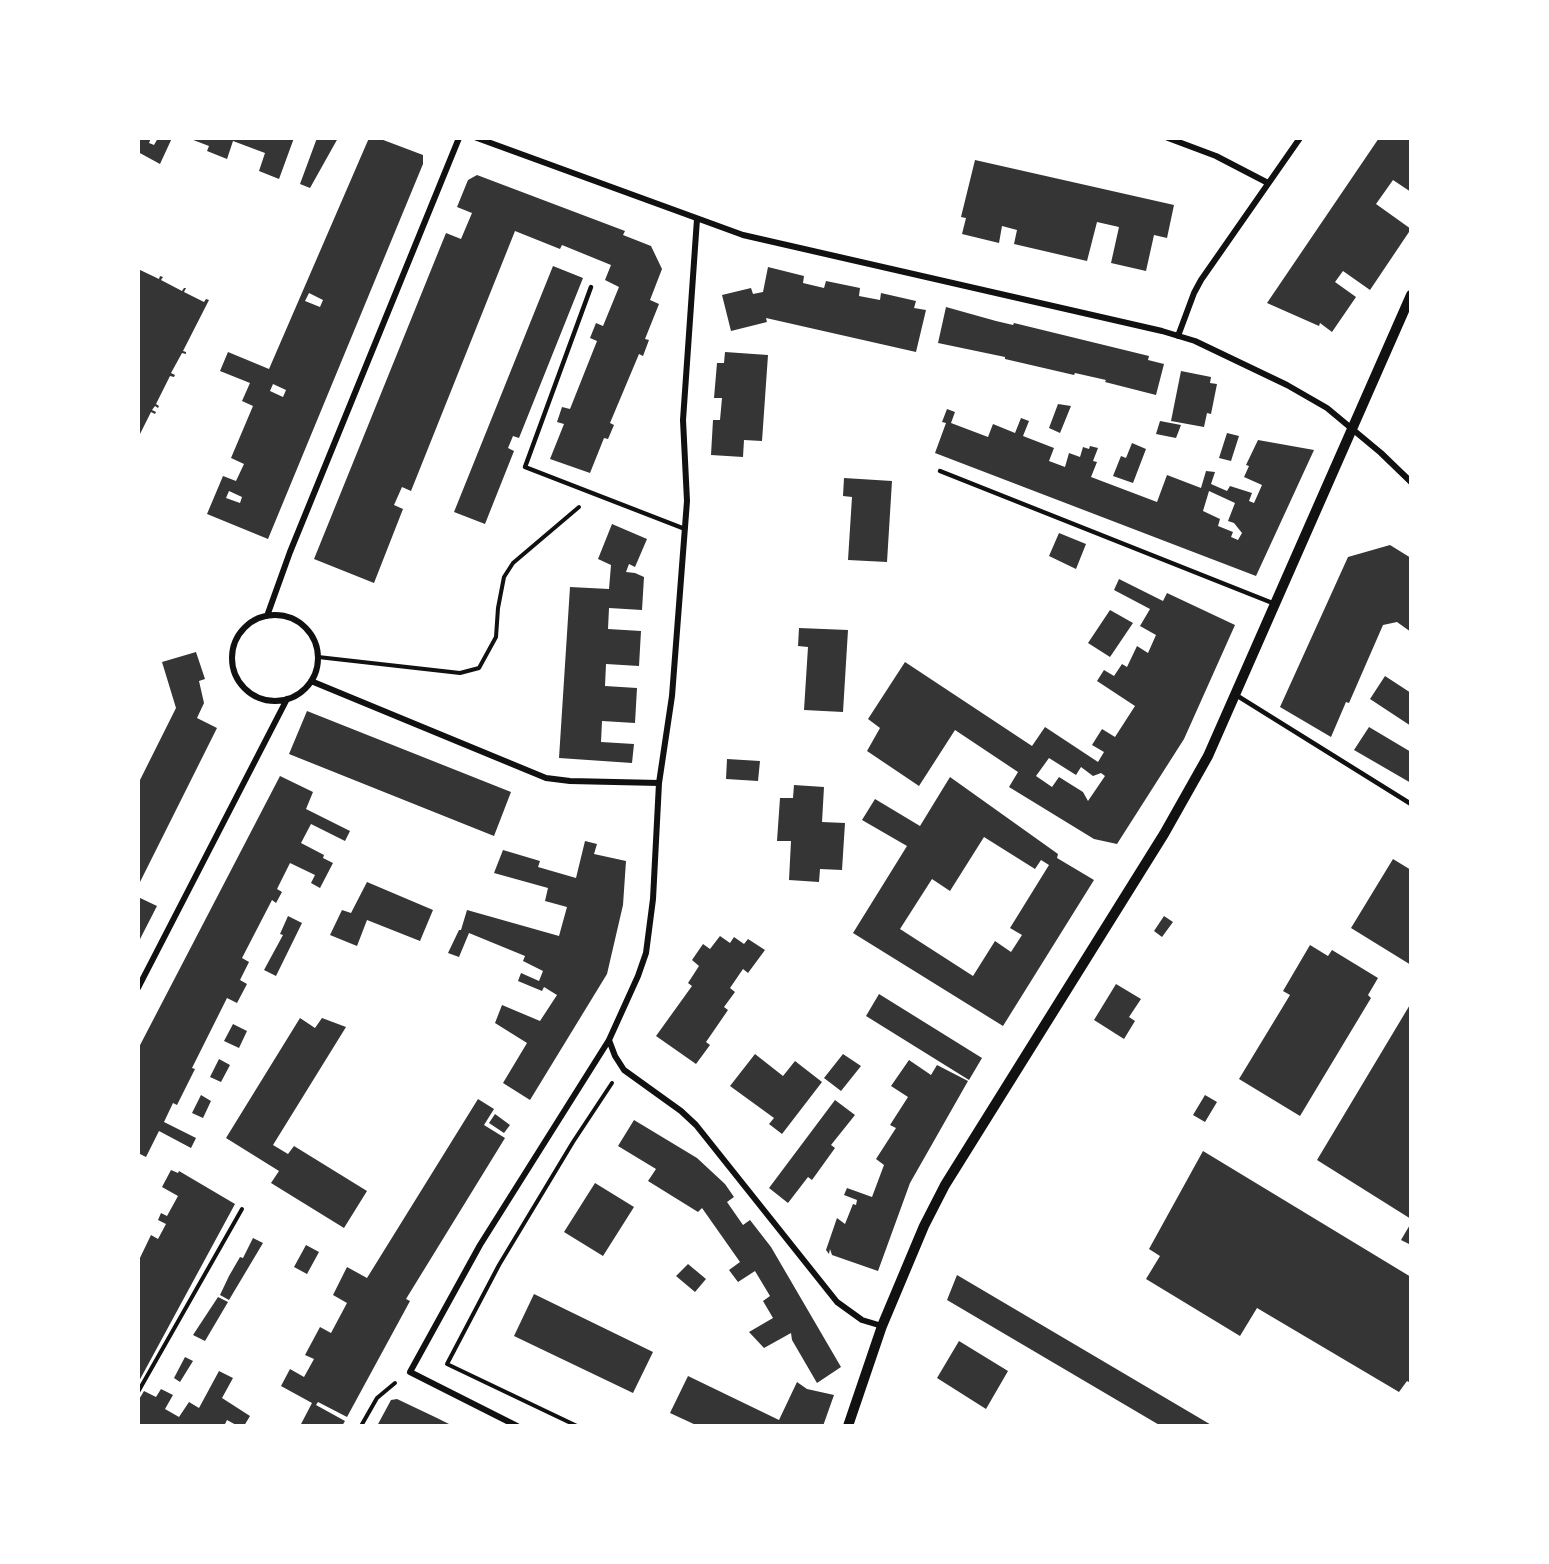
<!DOCTYPE html>
<style>
body{margin:0}
#map{position:relative;width:1549px;height:1564px;overflow:hidden;background:#fff;font-family:"Work Sans",sans-serif}
canvas{display:block}
.frame{position:absolute;inset:0;border:140px solid #fff;pointer-events:none}
</style>
<div id="map">
<canvas width="1549" height="1564"></canvas>
<div class="frame"></div>
</div>
<script>
const g = document.querySelector('canvas').getContext('2d');
g.lineJoin = 'round';
function fillPath(path, color) {
  g.fillStyle = color;
  g.fill(path, 'evenodd');
}
function poly(rows) {
  const path = new Path2D();
  for (const r of rows) {
    if (r.length === 3) {
      path.moveTo(r[0] + r[2], r[1]);
      path.arc(r[0], r[1], r[2], 0, 2 * Math.PI);
      continue;
    }
    path.moveTo(r[0], r[1]);
    for (let i = 2; i < r.length; i += 2) path.lineTo(r[i], r[i + 1]);
  }
  return path;
}
function trace(path, color, width, dash) {
  g.strokeStyle = color;
  g.lineWidth = width;
  g.lineCap = dash ? 'butt' : 'round';
  g.setLineDash(dash || []);
  g.stroke(path);
}
const building = poly([
 [138,138,151,138,149,143,154,145,158,138,172,138,160,164,138,152],
 [188,138,294,138,279,179,259,171,265,153,233,141,227,159,207,151,209,146],
 [317,138,338,138,310,188,300,184],
 [369,138,378,138,423,155,423,164,268,539,207,514,223,476,236,481,244,464,231,458,253,406,242,401,250,383,220,371,228,352,269,369],
 [309,293,323,300,320,307,305,301],
 [273,384,286,390,283,397,270,391],
 [229,491,242,497,240,503,226,498],
 [1379,138,1411,138,1411,192,1393,180,1376,204,1411,229,1370,290,1343,271,1335,282,1356,297,1332,332,1320,323,1319,326,1267,303],
 [975,160,1174,205,1167,238,1154,235,1146,271,1111,263,1119,227,1097,222,1087,261,1014,244,1017,230,1002,226,999,243,962,234,966,218,961,217],
 [477,175,625,231,623,235,651,246,662,269,650,300,659,304,645,339,649,340,643,356,639,354,610,423,614,425,608,439,604,438,590,473,550,459,564,424,557,422,562,407,570,409,597,341,590,338,596,323,603,326,619,287,605,280,611,265,562,245,560,249,515,231,411,491,402,487,394,505,403,509,374,583,314,559,446,233,461,239,472,213,457,207,468,180],
 [553,266,583,278,519,438,513,436,508,448,514,451,485,524,454,512],
 [768,267,804,276,803,283,824,288,826,281,860,288,859,296,880,300,881,293,916,301,914,308,926,310,916,352,766,318,767,322,731,331,722,295,751,288,753,294,763,292],
 [138,269,159,279,160,276,163,277,161,280,182,291,184,288,186,288,184,292,204,302,206,299,209,300,183,351,186,352,186,354,182,353,171,373,175,375,174,377,170,376,156,404,159,406,158,408,155,406,152,410,156,412,155,414,151,412,138,438],
 [946,307,996,321,1013,325,1014,323,1149,356,1148,360,1164,364,1156,395,1105,382,1106,380,1075,373,1074,375,1005,359,1005,357,938,343],
 [725,352,768,355,762,441,744,440,743,457,711,455,713,420,720,420,722,398,714,398,717,363,724,363],
 [1181,371,1211,377,1210,383,1217,384,1211,414,1207,413,1204,427,1171,421],
 [1058,404,1071,406,1060,433,1049,428],
 [947,409,955,412,951,423,988,437,993,424,1015,433,1021,418,1029,421,1023,436,1054,448,1049,461,1065,467,1069,453,1080,457,1083,447,1089,449,1090,446,1098,448,1093,461,1097,462,1091,477,1157,502,1167,475,1201,488,1206,471,1215,472,1211,484,1227,491,1230,486,1252,493,1249,501,1254,503,1262,485,1244,477,1249,466,1246,465,1258,440,1314,450,1256,576,935,453,946,423,942,422],
 [1209,491,1235,503,1228,521,1234,523,1242,533,1238,540,1231,537,1233,532,1218,526,1220,519,1203,511],
 [1160,421,1181,425,1176,438,1156,434],
 [1227,433,1239,436,1231,461,1219,458],
 [1132,443,1146,449,1133,483,1113,476,1121,456,1126,458],
 [844,478,892,481,887,562,848,560,852,497,843,496],
 [612,524,647,539,635,567,629,564,626,572,635,573,644,577,642,610,609,608,608,629,641,631,639,666,606,664,605,686,637,688,635,723,602,721,601,742,634,744,632,763,559,758,570,587,609,589,611,565,598,559],
 [1059,533,1086,544,1076,569,1049,556],
 [1390,545,1411,558,1411,632,1397,622,1383,625,1349,703,1346,702,1331,737,1280,707,1348,557],
 [1119,579,1163,601,1167,593,1235,625,1184,739,1117,844,1094,839,1009,787,1018,772,955,730,919,786,867,751,880,728,868,719,905,662,1032,746,1045,727,1098,762,1104,752,1092,745,1102,729,1115,737,1135,706,1097,681,1104,670,1114,676,1122,664,1127,667,1137,646,1148,653,1156,635,1140,626,1150,609,1114,590],
 [1049,758,1076,775,1081,767,1093,776,1101,773,1105,776,1088,801,1083,792,1059,777,1052,787,1036,776],
 [1110,610,1133,623,1110,657,1088,643],
 [799,628,848,630,843,712,804,710,808,647,798,646],
 [196,652,205,679,199,681,204,703,197,718,217,728,138,886,138,784,176,708,162,662],
 [1385,676,1411,693,1411,726,1370,699],
 [307,711,511,792,494,836,289,754],
 [1369,727,1411,752,1411,783,1354,750],
 [727,759,760,761,758,781,726,779],
 [280,776,313,792,306,809,350,831,345,841,311,824,301,843,324,855,323,858,333,863,320,888,311,883,315,875,290,863,277,889,282,892,276,903,272,900,242,958,249,962,240,980,247,984,237,1003,227,998,192,1068,195,1069,177,1105,173,1103,164,1122,196,1138,191,1148,159,1131,146,1157,140,1154,138,1157,138,1049],
 [950,777,1058,854,1057,858,1094,880,1003,1026,853,933,907,846,862,820,875,799,920,826],
 [984,837,1035,869,1041,860,1049,865,1010,928,1022,935,1011,952,995,941,973,976,900,929,932,879,950,891],
 [794,785,824,787,822,822,845,823,842,870,820,869,819,882,789,880,791,841,777,841,780,798,793,798],
 [585,841,597,844,594,854,626,861,623,905,607,974,530,1100,503,1083,527,1043,495,1023,502,1005,540,1021,557,995,544,987,542,991,518,981,521,973,539,981,543,971,523,961,525,956,469,933,459,957,448,953,459,930,461,930,467,910,559,936,567,907,545,901,548,888,494,873,503,850,540,861,538,867,576,878],
 [1393,859,1411,870,1411,965,1351,928],
 [367,882,433,910,420,941,367,920,357,946,330,935,342,910,351,913],
 [138,897,157,906,138,943],
 [288,916,302,923,276,976,264,970,283,935,280,934],
 [1164,916,1173,922,1162,937,1154,931],
 [720,936,730,943,734,937,744,944,748,939,765,950,748,973,743,969,730,988,735,992,724,1007,728,1010,706,1042,710,1045,696,1064,656,1036,692,986,688,983,699,966,692,960,703,944,710,949],
 [1310,945,1328,956,1332,950,1378,978,1368,995,1371,998,1300,1116,1239,1079,1290,995,1283,991],
 [1116,984,1141,999,1129,1017,1135,1021,1124,1039,1094,1020],
 [879,994,982,1058,969,1080,866,1016],
 [1411,1003,1411,1219,1317,1160],
 [300,1018,315,1028,322,1018,346,1027,273,1145,288,1154,294,1146,367,1191,344,1228,271,1183,279,1171,226,1138],
 [233,1024,247,1031,239,1048,224,1041],
 [755,1054,783,1076,795,1061,822,1082,782,1134,769,1124,774,1118,730,1086],
 [843,1054,861,1066,841,1091,824,1078],
 [219,1059,230,1065,221,1082,210,1077],
 [909,1060,931,1075,937,1065,968,1081,910,1183,878,1271,832,1255,830,1249,829,1254,826,1250,837,1218,845,1224,853,1204,856,1205,857,1200,844,1195,847,1188,872,1197,884,1165,876,1159,896,1128,890,1125,908,1097,891,1086],
 [201,1095,211,1101,203,1118,192,1113],
 [1205,1095,1217,1102,1205,1122,1193,1115],
 [478,1099,494,1109,484,1125,505,1138,406,1299,410,1301,347,1417,318,1402,316,1405,345,1421,342,1426,300,1426,312,1403,281,1386,290,1369,304,1377,314,1359,305,1355,320,1327,331,1333,347,1303,333,1295,347,1267,367,1278],
 [835,1100,855,1115,831,1145,835,1148,812,1180,808,1177,788,1203,769,1188],
 [495,1114,510,1125,504,1133,489,1123],
 [634,1120,697,1158,725,1184,734,1197,727,1202,743,1225,750,1220,771,1247,841,1367,817,1383,792,1340,791,1333,764,1348,749,1332,773,1318,763,1301,770,1296,755,1271,738,1282,729,1270,740,1262,702,1208,698,1212,648,1181,656,1169,618,1146],
 [1203,1151,1411,1277,1411,1383,1407,1381,1399,1392,1257,1308,1240,1336,1146,1279,1160,1256,1149,1249],
 [171,1170,178,1173,179,1171,235,1204,138,1383,138,1262,151,1235,158,1239,166,1224,158,1220,161,1213,167,1216,178,1196,162,1187],
 [595,1183,634,1207,603,1256,564,1232],
 [1411,1223,1411,1245,1401,1240],
 [253,1238,263,1243,229,1300,220,1295,229,1276,240,1257,243,1258],
 [306,1245,319,1252,307,1274,294,1267],
 [688,1264,706,1279,695,1292,676,1276],
 [957,1275,1213,1426,1161,1426,947,1300],
 [534,1294,653,1352,633,1393,514,1336],
 [218,1297,228,1302,205,1341,193,1335],
 [959,1341,1008,1371,986,1409,937,1378],
 [185,1357,193,1361,180,1382,174,1378],
 [219,1371,233,1378,222,1398,250,1416,244,1426,238,1426,227,1420,224,1426,138,1426,138,1401,144,1391,156,1397,161,1389,173,1395,165,1409,179,1417,189,1402,199,1408],
 [688,1376,779,1420,797,1382,807,1389,834,1395,823,1426,698,1426,670,1413],
 [397,1399,437,1418,453,1426,377,1426,391,1400]
]);
const path = poly([
 [318,657,460,673,479,668,496,637,498,608,504,577,513,563,579,507],
 [138,1392,242,1209],
 [361,1426,377,1398,395,1383],
 [577,1426,447,1364,499,1265,573,1142,612,1083]
]);
const service = poly([
 [591,287,525,467,685,529],
 [940,471,1275,604],
 [1236,695,1411,804]
]);
const minor = poly([
 [477,138,743,235,1162,331,1195,341,1287,385,1327,408,1381,453,1411,482],
 [1168,138,1216,156,1268,183],
 [1178,336,1194,293,1201,280,1300,138],
 [275,658,43],
 [267,616,290,552,459,138],
 [311,681,546,778,570,781,659,783],
 [138,988,287,699],
 [609,1040,615,1056,624,1070,681,1111,696,1125,837,1302,862,1320,882,1326],
 [517,1426,410,1372,480,1245,609,1040,638,976,646,953,653,899,659,783,672,696,687,501,683,420,697,219]
]);
const tertiary = poly([
 [848,1426,882,1326,924,1226,945,1185,1164,834,1208,756,1411,295]
]);
fillPath(building, '#353535');
trace(path, '#111', 4);
trace(service, '#111', 4.5);
trace(minor, '#111', 6);
trace(tertiary, '#111', 10);
</script>
